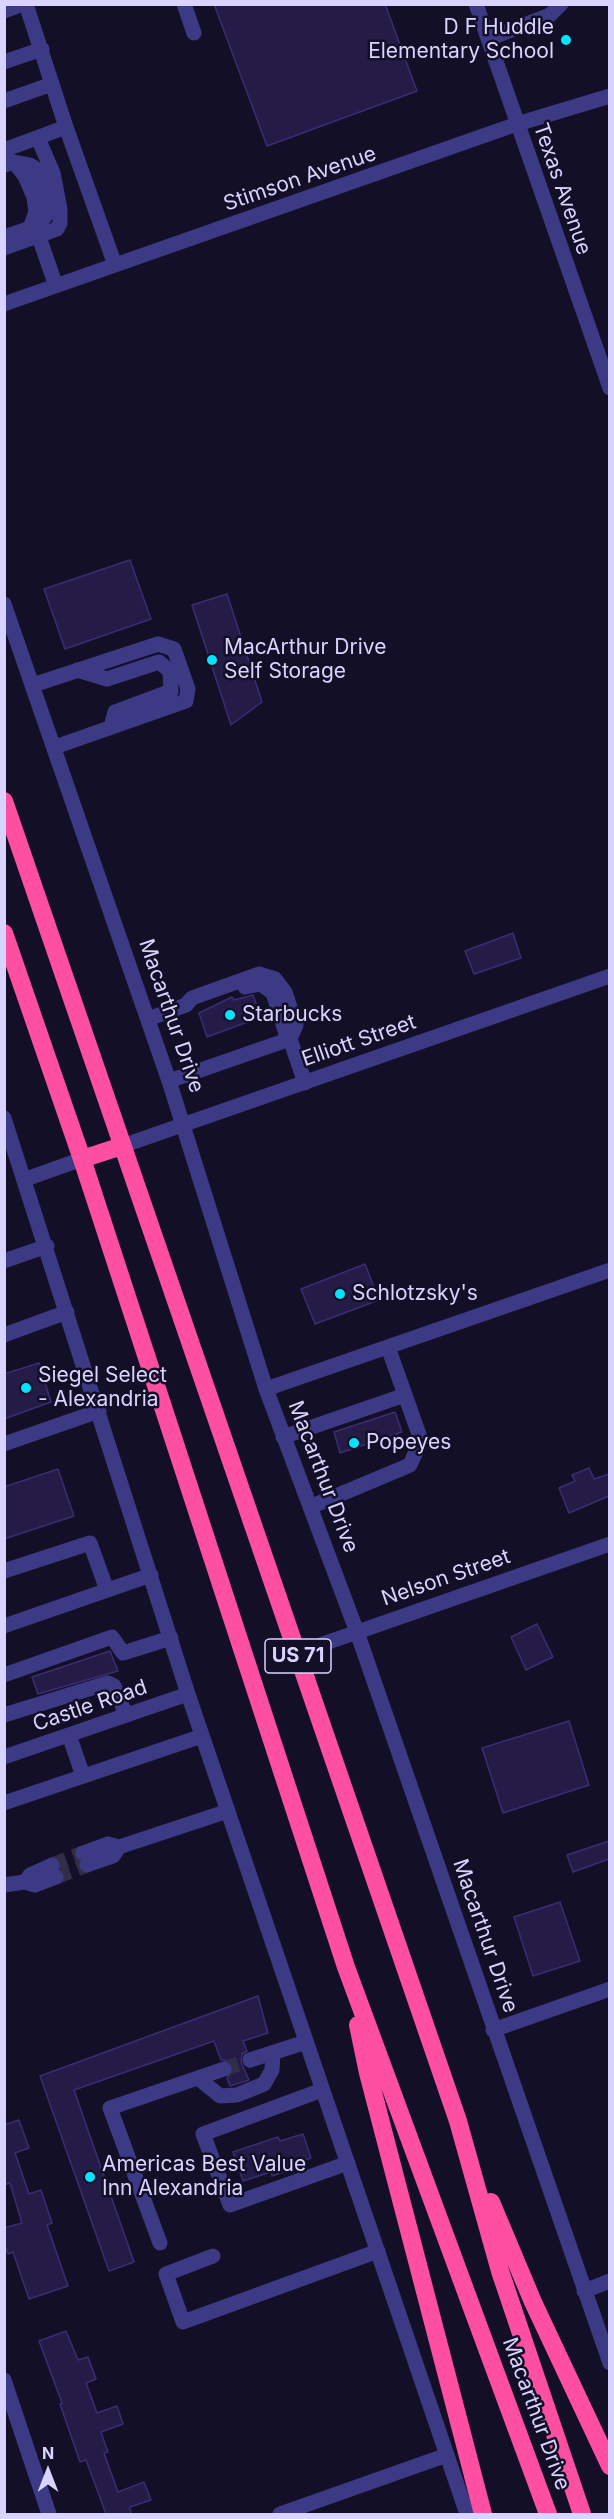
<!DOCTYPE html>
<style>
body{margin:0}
#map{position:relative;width:614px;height:2519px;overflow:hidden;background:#130f26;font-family:Inter,sans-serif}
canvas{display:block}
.frame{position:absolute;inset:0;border:6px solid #d9d4ff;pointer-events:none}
.north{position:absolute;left:18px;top:2441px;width:60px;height:60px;-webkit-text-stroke:4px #130f26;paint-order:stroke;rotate:0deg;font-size:16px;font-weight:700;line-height:24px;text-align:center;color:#d9d4ff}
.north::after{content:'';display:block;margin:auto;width:21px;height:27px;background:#d9d4ff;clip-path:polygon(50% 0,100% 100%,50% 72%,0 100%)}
</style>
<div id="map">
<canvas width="614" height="2519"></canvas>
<div class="frame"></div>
<div class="north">N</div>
</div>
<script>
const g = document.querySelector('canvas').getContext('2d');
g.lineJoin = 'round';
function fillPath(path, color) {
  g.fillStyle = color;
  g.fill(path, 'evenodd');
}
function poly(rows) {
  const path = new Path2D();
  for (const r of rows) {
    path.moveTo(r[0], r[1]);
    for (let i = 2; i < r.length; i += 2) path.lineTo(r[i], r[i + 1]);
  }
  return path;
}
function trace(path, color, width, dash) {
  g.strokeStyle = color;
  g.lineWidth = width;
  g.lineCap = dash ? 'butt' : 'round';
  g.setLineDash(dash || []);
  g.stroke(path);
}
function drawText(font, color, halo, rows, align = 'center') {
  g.font = font + ' Inter,sans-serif';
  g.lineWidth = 5;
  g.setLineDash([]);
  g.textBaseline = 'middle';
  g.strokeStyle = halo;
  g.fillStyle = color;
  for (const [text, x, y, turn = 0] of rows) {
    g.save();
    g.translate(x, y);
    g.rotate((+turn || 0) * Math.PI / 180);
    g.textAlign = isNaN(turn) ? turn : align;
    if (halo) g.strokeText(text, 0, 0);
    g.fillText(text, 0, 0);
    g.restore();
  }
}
const building = poly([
 [214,4,385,4,417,91,267,146,214,4],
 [130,560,151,619,65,649,44,589,130,560],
 [227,594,262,702,231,725,192,605,227,594],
 [513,933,521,958,474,974,465,951,513,933],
 [253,995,261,1017,207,1037,199,1013,232,997,234,1000,253,995],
 [365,1264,379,1300,315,1324,301,1289,365,1264],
 [39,1363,51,1402,4,1419,4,1374,39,1363],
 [395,1412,402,1432,340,1453,334,1432,395,1412],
 [589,1468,594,1479,609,1474,609,1496,569,1513,559,1488,575,1481,572,1475,589,1468],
 [58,1469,74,1516,4,1539,4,1487,58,1469],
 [537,1624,553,1657,526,1670,511,1637,537,1624],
 [110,1651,118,1671,38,1694,32,1677,110,1651],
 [569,1721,589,1785,503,1813,482,1748,569,1721],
 [609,1841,609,1859,573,1872,567,1855,609,1841],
 [560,1902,580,1961,533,1976,514,1917,560,1902],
 [258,1996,268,2033,243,2041,247,2051,242,2054,241,2062,249,2080,230,2086,227,2078,233,2071,233,2065,226,2060,221,2060,214,2041,74,2090,134,2262,109,2271,40,2076,258,1996],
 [19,2120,29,2148,15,2153,29,2194,41,2190,52,2223,47,2225,68,2286,29,2299,13,2252,8,2254,4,2242,4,2228,22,2223,10,2183,4,2185,4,2125,19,2120],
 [303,2134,311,2158,287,2165,289,2170,272,2176,271,2172,243,2181,233,2152,278,2137,280,2141,303,2134],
 [66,2331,78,2360,88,2357,96,2379,86,2383,97,2413,117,2406,123,2424,101,2432,108,2452,104,2453,118,2492,144,2482,151,2500,130,2507,131,2514,106,2514,86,2460,80,2462,60,2404,62,2403,39,2341,66,2331]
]);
const minorTunnel = poly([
 [52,1865,83,1853],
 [56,1877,87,1865],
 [224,2069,250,2060]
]);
const minor = poly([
 [26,4,66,127,115,265],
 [184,4,194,33],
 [476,4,610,388],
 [4,11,23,4],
 [488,39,550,15,561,4],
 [4,62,42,49],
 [4,101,52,84],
 [4,150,66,127],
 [14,162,25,176,34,197,36,212,30,228],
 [4,165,14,162,30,165,39,171,47,192,49,210,44,218,30,228,4,237],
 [39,237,56,286],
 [4,248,57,229,60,223,60,209,53,173,38,138],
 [4,304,517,124,610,96],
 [4,604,169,1081,266,1389,357,1632,610,2363],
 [77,670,107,679,159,662,170,671,171,691,115,712,111,727],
 [33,685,158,644,174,649,188,689,186,701,55,747],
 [245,987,261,984,273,993,288,1040],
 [148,1019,186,1005,192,998,259,974,275,979,285,992,296,1025,290,1039],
 [169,1081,290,1039,305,1083],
 [4,1118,188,1694,467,2514],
 [122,1146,610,976],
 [26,1179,82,1159],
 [4,1261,47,1246],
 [4,1335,67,1312],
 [266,1389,610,1270],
 [283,1437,405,1395],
 [4,1444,99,1411],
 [310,1507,410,1465,421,1440,388,1347],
 [4,1571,90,1543,107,1590],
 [4,1626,151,1575],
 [297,1653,610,1544],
 [4,1675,112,1637,123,1653,171,1638],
 [4,1715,108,1683,114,1686,126,1715],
 [69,1735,83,1776],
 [4,1757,188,1694],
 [4,1803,202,1736],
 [83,1853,108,1844,119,1847],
 [87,1865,113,1856,119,1847,228,1811],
 [25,1882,30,1875,52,1865],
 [4,1885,25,1882,35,1885,56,1877],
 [493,2030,610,1989],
 [250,2060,306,2042],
 [198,2078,220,2096,237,2095,264,2084,272,2070,273,2053],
 [322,2090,203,2134,230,2205,348,2163],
 [160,2243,110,2108,224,2069],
 [213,2256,166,2274,183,2322,378,2251],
 [584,2291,610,2281],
 [4,2380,49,2514],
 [280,2514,447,2455]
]);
const highway = poly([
 [4,801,458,2121,500,2271,582,2514],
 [4,933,82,1159,346,1967,548,2514],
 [82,1159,122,1146],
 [358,2025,368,2073,483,2514],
 [491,2202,533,2302,610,2466]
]);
const markers = [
 [566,40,6,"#00e5ff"],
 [212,660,6,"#00e5ff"],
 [230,1015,6,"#00e5ff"],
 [340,1294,6,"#00e5ff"],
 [26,1388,6,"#00e5ff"],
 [354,1443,6,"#00e5ff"],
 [90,2177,6,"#00e5ff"]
];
const shields = [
 [298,1656,66]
];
const shieldNames = [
 ["US 71",298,1656]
];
const poiNames = [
 ["D F Huddle",554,28,"right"],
 ["Elementary School",554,52,"right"],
 ["MacArthur Drive",224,648],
 ["Self Storage",224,672],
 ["Starbucks",242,1015],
 ["Schlotzsky's",352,1294],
 ["Siegel Select",38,1376],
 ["- Alexandria",38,1400],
 ["Popeyes",366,1443],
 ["Americas Best Value",102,2165],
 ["Inn Alexandria",102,2189]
];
const streetNames = [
 ["Stimson Avenue",300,179,-19],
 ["Texas Avenue",562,189,71],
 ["Macarthur Drive",171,1016,71],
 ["Elliott Street",359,1041,-19],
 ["Macarthur Drive",323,1477,69],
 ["Nelson Street",446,1578,-19],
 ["Castle Road",90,1706,-19],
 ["Macarthur Drive",485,1936,71],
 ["Macarthur Drive",536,2414,70]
];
fillPath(building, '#241b47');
trace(building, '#3b2d73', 1.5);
trace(minorTunnel, '#312d47', 15, [15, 8]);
trace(minor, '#3d3a85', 15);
trace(highway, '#ff4fa3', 18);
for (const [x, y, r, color] of markers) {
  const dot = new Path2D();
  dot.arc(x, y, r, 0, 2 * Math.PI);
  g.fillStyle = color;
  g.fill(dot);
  trace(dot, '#130f26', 2);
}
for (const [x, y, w] of shields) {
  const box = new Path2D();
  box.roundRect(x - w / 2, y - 17, w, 34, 4.5);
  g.fillStyle = '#130f26';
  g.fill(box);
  trace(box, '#d9d4ff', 1.5);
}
drawText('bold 20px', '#d9d4ff', null, shieldNames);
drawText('21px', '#d9d4ff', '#130f26', poiNames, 'left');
drawText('21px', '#d9d4ff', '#130f26', streetNames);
</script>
